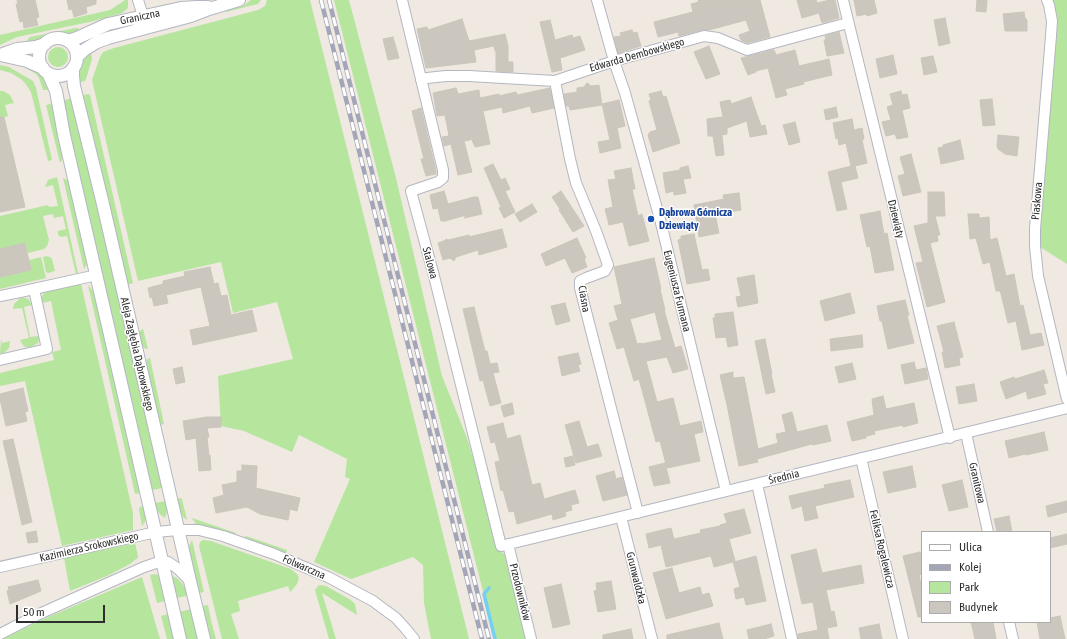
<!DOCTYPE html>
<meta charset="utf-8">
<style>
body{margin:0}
#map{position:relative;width:1067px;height:639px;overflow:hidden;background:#efe9e1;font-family:"Asap Condensed",sans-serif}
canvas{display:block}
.legend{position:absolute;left:921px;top:531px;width:130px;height:92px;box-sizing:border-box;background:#fff;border:1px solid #ababab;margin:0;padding:5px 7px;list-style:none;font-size:12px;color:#2e2e2e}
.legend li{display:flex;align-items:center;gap:8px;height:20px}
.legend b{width:20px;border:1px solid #ababab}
.scale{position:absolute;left:16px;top:605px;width:89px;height:18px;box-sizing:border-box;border:2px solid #2e2e2e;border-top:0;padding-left:5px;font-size:12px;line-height:14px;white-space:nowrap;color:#2e2e2e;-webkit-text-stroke:3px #fff;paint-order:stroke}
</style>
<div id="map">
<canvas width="1067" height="639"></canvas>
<ul class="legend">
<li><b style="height:5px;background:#fff"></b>Ulica</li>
<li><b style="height:5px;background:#a3a6b8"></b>Kolej</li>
<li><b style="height:11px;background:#b6e59e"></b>Park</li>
<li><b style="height:11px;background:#cbc7bf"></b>Budynek</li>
</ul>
<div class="scale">50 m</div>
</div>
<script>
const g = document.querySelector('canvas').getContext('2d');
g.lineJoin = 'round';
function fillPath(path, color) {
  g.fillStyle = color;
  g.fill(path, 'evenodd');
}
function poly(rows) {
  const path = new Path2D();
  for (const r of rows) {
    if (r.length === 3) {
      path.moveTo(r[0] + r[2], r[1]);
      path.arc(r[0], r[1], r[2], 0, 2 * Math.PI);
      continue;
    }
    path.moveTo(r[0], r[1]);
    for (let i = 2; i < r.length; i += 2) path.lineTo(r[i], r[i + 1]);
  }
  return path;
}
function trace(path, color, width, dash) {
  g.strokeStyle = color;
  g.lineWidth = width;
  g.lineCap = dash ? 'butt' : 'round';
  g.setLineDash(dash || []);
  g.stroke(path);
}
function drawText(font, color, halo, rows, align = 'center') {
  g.font = font + ' "Asap Condensed",sans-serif';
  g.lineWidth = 3;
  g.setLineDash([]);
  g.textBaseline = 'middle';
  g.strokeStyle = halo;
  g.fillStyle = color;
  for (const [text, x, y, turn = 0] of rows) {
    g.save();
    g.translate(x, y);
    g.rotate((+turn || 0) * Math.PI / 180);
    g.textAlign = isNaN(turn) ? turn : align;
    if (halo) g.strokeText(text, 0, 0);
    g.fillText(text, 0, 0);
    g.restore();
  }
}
const green = poly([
 [125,0,128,0,128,8,122,13,94,21,17,37,0,45,0,35,110,10],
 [251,0,261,0,258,4,226,12,226,11,243,6],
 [267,0,310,0,469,639,431,639,424,603,423,565,413,557,351,579,314,562,350,479,345,477,347,459,299,435,292,452,244,431,221,426,218,376,293,359,277,302,233,313,221,262,138,281,92,80,100,57,103,52,114,48,258,10,265,6],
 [334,0,349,0,396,178,442,376,467,438,488,506,497,549,509,557,528,639,495,639],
 [1053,0,1067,0,1067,264,1040,247,1042,193,1054,64,1057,19],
 [76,28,78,28,80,32,67,35,58,34,51,35,41,40,27,44,28,39,30,37],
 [58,57,10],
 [91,52,92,59,86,79,85,81,78,83,78,72,81,62,86,55],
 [26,64,41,73,44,76,51,90,43,90,39,78,36,74,26,68],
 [0,65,9,67,33,81,36,88,52,160,48,161,31,92,25,83,21,79,11,73,0,70],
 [0,91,3,91,10,95,14,103,5,105,8,116,0,118],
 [88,94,90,95,133,283,127,285,94,140,83,108,81,96],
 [72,98,162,488,152,490,62,101],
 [53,103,63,155,62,160,60,163,46,105],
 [57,177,78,273,76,274,67,236,61,237,58,235,58,231,66,229,63,216,54,218,53,214,43,216,49,240,47,246,44,249,28,253,25,243,0,249,0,216,48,205,49,207,58,206,53,185,45,187,48,180],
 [63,178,67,180,70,184,87,261,87,264,84,269],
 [46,256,50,257,52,259,55,271,48,273,46,272,43,257],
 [41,257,46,278,0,289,0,277,31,270,29,260],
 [81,284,133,513,133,530,62,546,25,381,0,386,0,373,54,360,52,352,61,350,51,301,42,303,42,298,43,294,46,292],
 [88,285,93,291,97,300,141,493,135,494],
 [20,298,26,298,29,300,32,305,24,307,30,337,39,336,39,338,38,343,31,347,25,347,23,345,20,340,29,338,22,308,13,309,14,304],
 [143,329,148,349,144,348,141,345,139,333,141,330],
 [1,339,2,343,10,341,9,348,4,353,0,354],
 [150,358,164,424,160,425,146,363,147,359],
 [180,498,182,499,187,520,183,517,180,511,177,499],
 [166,501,167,511,165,518,162,516,158,512,155,503],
 [144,506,146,519,145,522,142,526,139,509,140,507],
 [192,518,236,533,234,535,209,527,195,524,195,522,193,520],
 [245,536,249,537,287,550,286,553,244,538],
 [192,540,204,592,199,593,189,549,189,546],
 [203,540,211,541,291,569,297,574,299,578,297,584,292,590,290,592,288,586,238,601,240,611,231,614,239,639,222,639,199,546,200,542],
 [135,543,138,556,138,558,136,559,130,564,107,576,70,591,64,558],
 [156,574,159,576,161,581,165,601,157,603,150,575],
 [172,576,177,578,180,581,185,587,187,596,176,598],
 [142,577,160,639,3,639,39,621],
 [319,585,326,586,351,600,355,604,357,615,322,593,336,639,329,639,315,590],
 [208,605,211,620,216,639,211,639,202,606],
 [191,609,199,639,186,639,179,612],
 [168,614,174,639,167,639,161,616]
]);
const stream = poly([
 [489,588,484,594,495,639]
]);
const building = poly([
 [17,0,35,0,39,17,36,18,38,25,24,28,23,21,20,22,16,4,18,4,17,0],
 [67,0,96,0,96,4,86,7,87,13,74,17,72,9,69,10,67,0],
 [698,0,760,0,770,37,747,43,741,40,739,35,750,31,746,20,709,30,702,30,679,36,678,32,658,37,654,22,693,12,691,4,699,2,698,0],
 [797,0,816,0,817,3,830,0,835,0,839,18,822,23,819,13,802,18,797,0],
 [854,0,874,0,877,13,867,16,867,14,857,16,854,0],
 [977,0,987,0,986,12,976,11,977,0],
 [1024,12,1025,18,1027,20,1027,31,1005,31,1003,14,1024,12],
 [945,18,950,43,939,46,934,20,945,18],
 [462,19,469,41,505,34,508,46,508,62,513,62,513,72,496,71,496,51,495,51,494,46,474,50,476,62,426,68,417,29,427,27,428,30,462,19],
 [550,20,555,40,572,35,573,38,580,36,585,50,560,58,562,70,552,72,540,22,550,20],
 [632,30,633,33,637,32,641,46,618,53,614,37,621,36,620,33,632,30],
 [839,32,844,53,827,56,824,40,826,40,825,36,839,32],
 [393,37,399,58,388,60,383,39,393,37],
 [709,46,720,74,706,79,694,52,709,46],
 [773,50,774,50,776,55,795,50,799,66,829,59,832,75,803,82,804,84,785,89,787,95,776,98,768,68,756,71,756,72,748,75,741,58,773,50],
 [893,55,897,74,880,78,876,59,893,55],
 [933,56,937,72,924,75,921,58,933,56],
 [587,83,591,86,599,85,602,105,570,110,569,106,566,106,564,94,577,92,577,88,584,87,587,83],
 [456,88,458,94,479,90,480,98,499,94,499,96,516,92,517,95,550,88,554,108,532,113,530,106,503,113,502,107,483,111,490,144,475,147,471,138,470,140,464,141,472,172,458,175,451,144,444,146,442,137,449,136,445,115,437,116,433,93,456,88],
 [661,91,663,97,666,96,680,143,653,152,648,135,650,132,657,130,649,101,651,100,649,94,661,91],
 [901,91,902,95,907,94,910,108,902,110,908,137,897,139,895,134,886,136,882,122,891,120,887,107,893,105,890,94,901,91],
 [751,97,761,126,765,125,767,134,750,137,747,121,727,128,727,134,722,135,724,155,716,156,713,136,708,136,707,119,723,117,720,102,730,100,731,104,751,97],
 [992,99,995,125,983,126,980,100,992,99],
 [619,100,625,126,617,128,621,148,600,153,598,142,610,140,602,104,619,100],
 [836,107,838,117,826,120,824,110,836,107],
 [421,108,436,171,436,174,426,176,421,159,424,159,412,111,421,108],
 [0,117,4,117,25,207,0,212,0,117],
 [852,119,854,130,862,128,864,139,862,140,867,163,855,166,858,178,841,182,847,209,837,211,828,172,851,166,846,143,839,145,838,138,836,139,833,123,852,119],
 [795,122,800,142,789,145,783,125,795,122],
 [998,135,1019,137,1017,156,1005,154,998,149,997,145,998,135],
 [960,140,964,159,941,164,938,148,943,147,943,145,960,140],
 [911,154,921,192,903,196,898,176,905,174,900,157,911,154],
 [493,164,501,180,505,178,510,189,505,191,515,212,504,218,499,208,501,207,484,168,493,164],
 [688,166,691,178,683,179,686,193,674,195,674,191,666,193,663,173,680,170,680,168,688,166],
 [631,168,635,189,632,189,638,216,642,214,649,241,629,246,623,222,609,225,605,209,613,207,608,180,616,179,614,171,631,168],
 [444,191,448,204,474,197,478,197,482,214,464,218,466,215,445,221,441,221,438,208,433,209,430,195,444,191],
 [561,191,584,226,573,232,559,210,560,209,552,197,561,191],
 [928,192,944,192,945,216,935,216,940,235,937,235,938,241,930,243,945,302,927,307,916,263,923,262,914,226,928,223,928,192],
 [739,193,741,210,715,214,719,233,699,237,694,205,724,199,723,195,739,193],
 [532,204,537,212,520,222,515,214,532,204],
 [880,211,884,234,887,233,894,270,875,273,870,246,867,247,860,215,880,211],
 [968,214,979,214,979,218,989,217,990,240,997,238,1006,276,1014,274,1020,306,1023,305,1030,335,1041,333,1044,345,1022,350,1016,321,1008,323,1001,294,1000,291,996,291,990,262,983,264,976,238,970,239,968,214],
 [502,229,507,247,479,255,478,250,456,257,454,261,450,258,443,260,438,243,444,241,446,239,448,240,469,235,469,237,502,229],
 [694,234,702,270,708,269,710,280,687,284,678,240,681,239,681,236,694,234],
 [577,238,586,258,584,258,587,267,572,273,565,258,546,266,541,254,577,238],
 [25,243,31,270,0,277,0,249,25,243],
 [654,258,661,289,660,289,665,310,664,310,675,348,681,346,688,369,673,373,667,357,646,361,657,402,673,398,680,426,701,421,703,432,694,434,700,461,667,468,660,441,656,442,639,379,634,381,624,347,617,349,609,323,618,320,614,306,622,304,614,267,654,258],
 [655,312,662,340,641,344,641,343,637,344,630,319,655,312],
 [210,267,214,284,218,283,221,296,227,295,231,315,252,310,257,331,193,345,190,330,210,326,201,287,166,295,168,303,154,306,152,297,150,298,148,288,163,284,163,281,185,276,184,272,210,267],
 [754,275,758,303,738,307,736,297,741,296,737,278,754,275],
 [850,293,855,313,825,321,820,301,850,293],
 [905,300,909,315,907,315,914,343,888,349,882,321,880,321,877,306,905,300],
 [565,303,570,321,556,325,551,306,565,303],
 [474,307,485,351,487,351,490,364,497,363,499,372,493,373,501,403,490,406,483,380,480,381,463,309,474,307],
 [733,312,738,345,728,347,726,337,716,338,713,318,715,318,715,314,733,312],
 [954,322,963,357,959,358,960,365,945,368,942,352,944,352,937,326,954,322],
 [862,335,863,347,831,351,830,339,862,335],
 [765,339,772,374,771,374,775,392,766,394,755,341,765,339],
 [578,353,581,364,578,365,580,371,562,376,558,357,578,353],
 [914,362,916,370,926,368,928,379,905,384,901,365,914,362],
 [852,363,856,379,839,383,835,367,852,363],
 [182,367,185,382,176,384,173,369,182,367],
 [1044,370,1048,383,1043,384,1046,394,1028,399,1026,391,1006,399,1000,382,1014,377,1015,379,1044,370],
 [733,372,733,378,744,377,758,449,778,443,776,434,786,432,782,415,792,412,797,432,827,425,831,441,813,445,812,444,757,459,758,462,739,466,727,405,720,375,733,372],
 [974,384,977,401,959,404,956,387,974,384],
 [23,388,28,411,25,412,27,421,6,426,0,399,0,394,23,388],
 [883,396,886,409,914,403,918,423,903,427,903,425,874,431,875,434,866,436,866,438,852,441,847,422,874,415,872,399,883,396],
 [512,403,514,414,504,417,501,406,512,403],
 [207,417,221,417,221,427,207,428,209,437,207,437,209,456,210,455,211,470,199,471,196,438,186,440,183,421,207,417],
 [579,421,587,447,598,444,602,456,576,463,565,425,579,421],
 [503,423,507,439,520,435,532,485,540,483,544,499,575,490,579,503,571,505,572,510,565,512,566,516,553,520,552,514,517,524,514,511,509,512,503,490,501,491,495,462,500,461,495,442,491,443,487,427,503,423],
 [1044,432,1048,450,1026,455,1025,454,1009,458,1005,441,1044,432],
 [13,439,32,522,22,525,3,441,13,439],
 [573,456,575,465,566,467,564,458,573,456],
 [665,463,670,483,654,486,649,467,665,463],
 [242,465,257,466,256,488,300,498,297,511,290,509,288,520,260,514,247,507,216,513,213,498,224,495,222,485,237,482,237,471,242,471,242,465],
 [912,466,916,487,888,493,883,472,912,466],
 [614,471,616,479,622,477,627,495,603,501,596,476,614,471],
 [850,480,854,497,815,506,818,518,805,521,802,506,792,509,789,496,825,488,824,485,850,480],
 [962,480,968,507,949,511,942,485,962,480],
 [1067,501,1067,512,1048,517,1046,506,1067,501],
 [744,509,751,533,729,539,735,561,734,562,756,556,766,601,746,605,744,597,736,599,734,589,740,587,733,562,714,567,711,556,666,567,661,545,649,548,646,534,671,528,674,539,701,533,700,530,720,526,720,525,727,523,724,514,744,509],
 [1009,516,1012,532,997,532,994,519,1009,516],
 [36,531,38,542,28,543,26,533,36,531],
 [1067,534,1067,544,1050,548,1050,538,1067,534],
 [816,549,822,573,861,565,864,583,826,590,831,612,834,611,837,626,827,628,829,639,798,639,798,634,818,630,813,602,802,604,791,555,816,549],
 [920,552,922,560,922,574,919,575,922,589,922,617,918,617,903,556,920,552],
 [672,568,679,593,700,587,702,595,709,593,713,606,666,619,653,573,672,568],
 [38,580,41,591,10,604,7,591,9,590,8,587,38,580],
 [611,581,616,609,598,612,594,591,597,590,596,583,611,581],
 [561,584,570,624,553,628,544,588,561,584],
 [1060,616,1065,639,1040,639,1037,622,1050,622,1050,618,1060,616],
 [971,622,993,622,996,639,975,639,971,622],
 [719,623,723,639,667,639,667,635,719,623],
 [771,624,774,636,764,639,749,639,747,630,771,624],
 [879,624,882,639,861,639,859,628,879,624],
 [631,629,633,639,603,639,603,635,631,629]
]);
const minor = poly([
 [402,0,443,170,443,178,438,182,411,191,434,276,501,546,1067,408],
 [597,0,614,61,625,93,661,223,726,491],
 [843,0,950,438],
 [1047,0,1049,5,1052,21,1051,36,1035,229,1035,246,1038,276,1067,399],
 [134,31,138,27,142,19,143,16,138,0],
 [421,80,427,78,446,76,469,76,555,81,614,61,704,36,718,38,747,50,848,23],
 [555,81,570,159,576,183,596,231,608,265,605,271,586,278,580,281,580,288,638,513],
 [0,296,20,292,97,275],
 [0,360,47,349,34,289],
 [966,433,988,532],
 [861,458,903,639],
 [757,484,792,639],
 [621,517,652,639],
 [508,544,531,639],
 [0,567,156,532,178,530,199,530,223,536,274,554,328,577,373,601,385,610,396,618,405,628,414,639],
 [1009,622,1013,639],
 [0,634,37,615,144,567,162,561,168,562,177,568,190,581]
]);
const tertiary = poly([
 [58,57,19],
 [68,41,77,38,108,24,181,8,197,7,208,7],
 [0,55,17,49,36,47,45,44],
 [1,55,27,61,43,68],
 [77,57,84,50,97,42,108,38,191,16,209,9,239,0],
 [73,68,73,76,74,86,102,200,190,581,204,639],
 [48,73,56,91,64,135,180,639]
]);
const rail = poly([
 [321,0,482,639],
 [329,0,489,639]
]);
const markers = [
 [651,219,4,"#1a4fb4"]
];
const streetNames = [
 ["Graniczna",140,17,-12],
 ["Edwarda Dembowskiego",637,55,-16],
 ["Piaskowa",1037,201,-85],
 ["Dziewiąty",896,219,76],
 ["Stalowa",430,263,75],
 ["Eugeniusza Furmana",677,291,76],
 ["Ciasna",584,299,80],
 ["Aleja Zagłębia Dąbrowskiego",137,354,77],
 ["Średnia",784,477,-14],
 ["Granitowa",977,483,77],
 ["Kazimierza Srokowskiego",89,547,-13],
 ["Feliksa Rogalewicza",882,549,77],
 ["Folwarczna",304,567,24],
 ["Grunwaldzka",636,578,76],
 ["Przodowników",520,592,76]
];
const transitNames = [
 ["Dąbrowa Górnicza",659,213],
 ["Dziewiąty",659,226]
];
fillPath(green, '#b6e59e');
trace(stream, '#75cff0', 3.5);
fillPath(building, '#cbc7bf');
trace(building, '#cbc5ba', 1);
trace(minor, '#b4b7c1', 12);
trace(tertiary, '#b4b7c1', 14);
trace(minor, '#fff', 10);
trace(tertiary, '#fff', 12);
trace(rail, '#a3a6b8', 4.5);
trace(rail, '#fff', 3, [9]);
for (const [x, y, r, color] of markers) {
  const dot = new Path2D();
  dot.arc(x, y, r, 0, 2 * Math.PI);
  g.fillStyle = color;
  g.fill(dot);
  trace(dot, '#fff', 1.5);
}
drawText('11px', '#2e2e2e', '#fff', streetNames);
drawText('bold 11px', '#164399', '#fff', transitNames, 'left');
</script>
